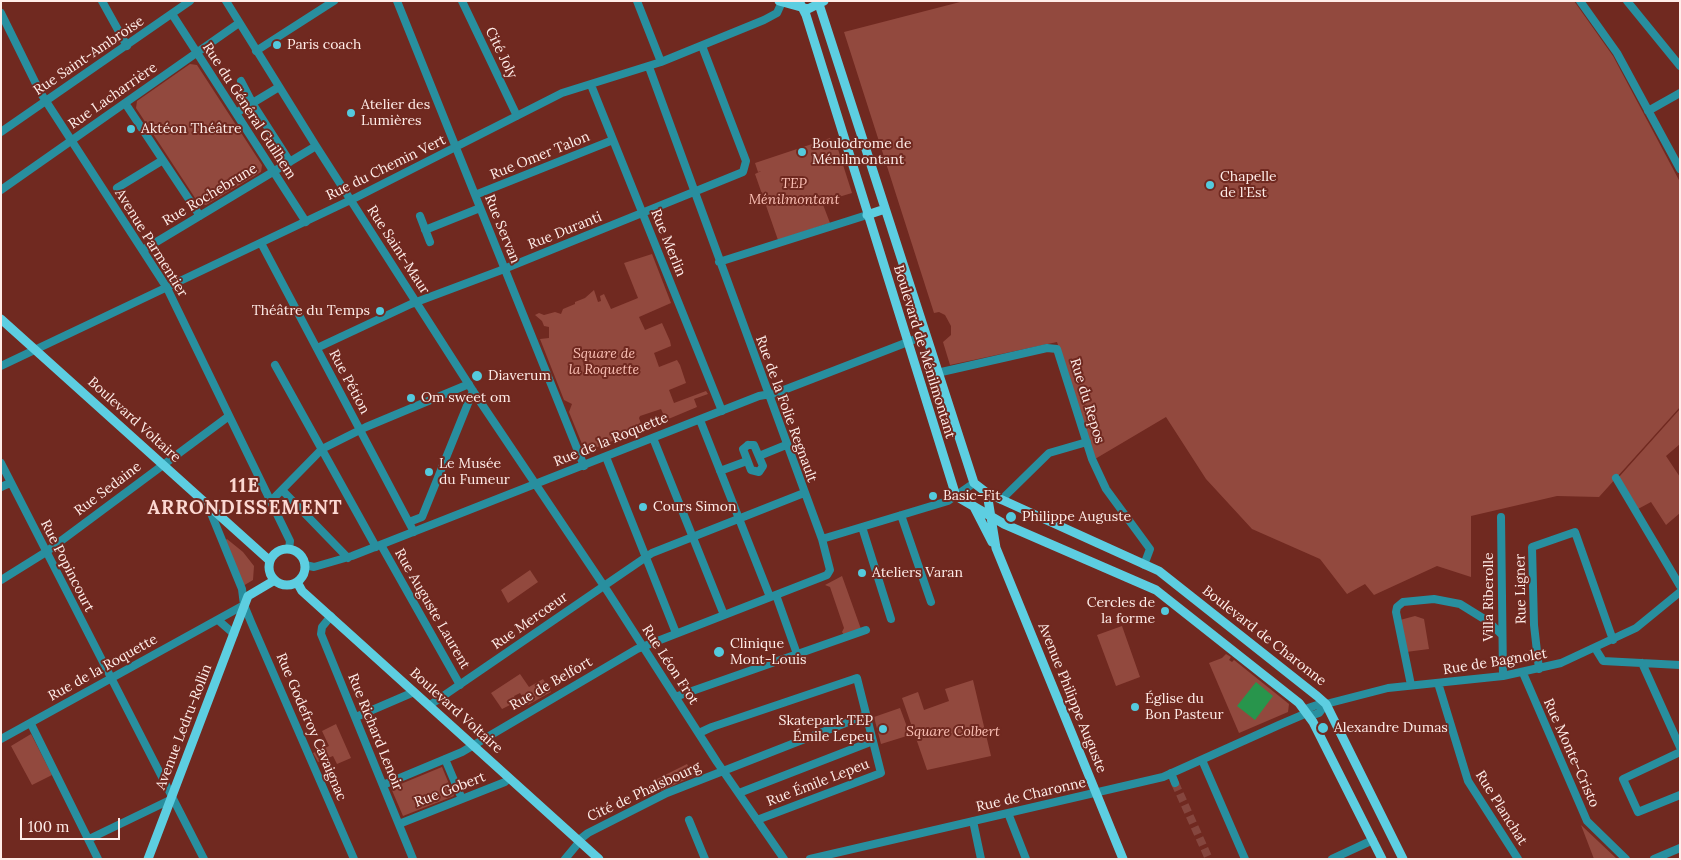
<!DOCTYPE html>
<meta charset="utf-8">
<style>
body{margin:0}
#map{position:relative;width:1681px;height:860px;overflow:hidden;background:#702920;font-family:Lora,serif}
canvas{display:block}
.frame{position:absolute;inset:0;border:2px solid #ffede9;pointer-events:none}
.scale{position:absolute;left:20px;top:818px;width:100px;height:22px;box-sizing:border-box;border:2px solid #ffede9;border-top:0;padding-left:6px;font-size:15px;line-height:18px;white-space:nowrap;color:#ffede9;-webkit-text-stroke:4px #702920;paint-order:stroke}
</style>
<div id="map">
<canvas width="1681" height="860"></canvas>
<div class="frame"></div>
<div class="scale">100 m</div>
</div>
<script>
const g = document.querySelector('canvas').getContext('2d');
g.lineJoin = 'round';
function fillPath(path, color) {
  g.fillStyle = color;
  g.fill(path, 'evenodd');
}
function poly(rows) {
  const path = new Path2D();
  for (const r of rows) {
    if (r.length === 3) {
      path.moveTo(r[0] + r[2], r[1]);
      path.arc(r[0], r[1], r[2], 0, 2 * Math.PI);
      continue;
    }
    path.moveTo(r[0], r[1]);
    for (let i = 2; i < r.length; i += 2) path.lineTo(r[i], r[i + 1]);
  }
  return path;
}
function trace(path, color, width, dash) {
  g.strokeStyle = color;
  g.lineWidth = width;
  g.lineCap = dash ? 'butt' : 'round';
  g.setLineDash(dash || []);
  g.stroke(path);
}
function drawText(font, color, halo, rows, align = 'center') {
  g.font = font + ' Lora,serif';
  g.lineWidth = 4;
  g.setLineDash([]);
  g.textBaseline = 'middle';
  g.strokeStyle = halo;
  g.fillStyle = color;
  for (const [text, x, y, turn = 0] of rows) {
    g.save();
    g.translate(x, y);
    g.rotate((+turn || 0) * Math.PI / 180);
    g.textAlign = isNaN(turn) ? turn : align;
    if (halo) g.strokeText(text, 0, 0);
    g.fillText(text, 0, 0);
    g.restore();
  }
}
const green = poly([
 [964,1,1574,1,1613,56,1680,182,1680,407,1599,497,1557,496,1471,516,1471,577,1437,566,1374,595,1365,584,1347,594,1320,559,1252,529,1206,479,1166,417,1095,459,1057,342,950,365,943,342,951,335,951,326,945,315,939,312,934,313,844,32],
 [190,64,197,65,262,165,261,172,206,205,199,204,136,108,137,101],
 [830,138,834,147,837,146,852,193,822,202,830,223,778,240,755,174,761,171,758,172,755,163],
 [652,254,671,303,639,317,645,330,662,323,670,341,671,346,654,353,659,367,677,360,680,365,686,383,669,390,674,403,706,391,708,394,694,399,697,407,666,420,661,409,640,416,639,418,643,429,587,451,584,443,582,444,569,412,572,404,564,400,540,339,549,338,549,327,544,326,542,321,535,315,539,313,544,315,555,312,561,314,563,309,575,304,575,302,585,298,594,290,598,302,601,301,600,296,604,294,611,309,638,298,624,263],
 [1680,409,1680,444,1666,456,1680,477,1680,513,1666,525,1651,502,1638,509,1619,477],
 [227,539,243,552,254,566,253,580,243,586,223,542],
 [530,570,538,582,508,603,501,590],
 [842,576,861,629,844,635,842,632,844,628,830,587,825,585],
 [1415,616,1424,619,1429,649,1406,652,1400,620],
 [1122,626,1140,677,1116,686,1097,635],
 [1226,654,1231,657,1229,660,1232,662,1234,660,1289,704,1288,712,1239,733,1209,663,1222,658],
 [520,674,529,687,543,679,551,692,528,705,520,693,514,696,516,702,502,709,491,693],
 [973,680,991,756,927,770,902,698,918,692,924,710,949,701,945,689],
 [900,708,910,735,881,744,874,717],
 [336,724,351,758,337,764,333,756,318,762,313,753,329,746,322,731],
 [31,734,52,775,32,785,11,746],
 [687,764,693,776,661,791,655,780],
 [442,767,454,796,403,816,391,788],
 [1581,825,1617,859,1594,859]
]);
const water = poly([
 [1256,682,1273,696,1255,720,1237,706]
]);
const minorTunnel = poly([
 [1175,783,1209,859]
]);
const minor = poly([
 [102,1,127,46],
 [226,1,316,146,473,391,608,592,717,762,784,859],
 [397,1,584,466],
 [462,1,517,116],
 [637,1,661,62],
 [1580,1,1617,53,1680,169],
 [1627,1,1680,66],
 [1,13,40,92,167,288,290,541,289,549],
 [172,14,306,222],
 [256,51,334,1],
 [241,81,254,106,290,162],
 [591,85,722,411],
 [125,103,200,216],
 [1648,111,1680,93],
 [236,113,279,87],
 [1,132,190,1],
 [117,188,163,160],
 [1,190,239,23],
 [475,195,613,140],
 [420,216,430,242],
 [425,230,480,208],
 [261,243,414,532],
 [143,250,316,146],
 [719,262,867,215],
 [317,348,411,304,499,271,743,172,746,161,702,46],
 [275,365,376,547],
 [1,366,357,197,562,93,661,62,764,20,777,13,782,2],
 [937,373,1047,348,1057,349,1092,459,1106,489,1150,549,1144,565],
 [700,420,770,597],
 [653,438,724,615],
 [748,445,754,445,763,466,759,472,751,470,743,449,748,445],
 [759,456,786,445],
 [606,457,676,633],
 [1,463,204,859],
 [720,471,747,461],
 [1616,478,1680,586],
 [1,487,10,483],
 [283,491,348,558],
 [1001,500,1049,453,1087,442],
 [270,502,322,449,366,427,469,384],
 [208,506,242,589,244,605,251,622,354,859],
 [901,515,931,602],
 [1501,517,1503,676],
 [409,522,422,517,473,391],
 [862,527,891,619],
 [822,539,948,501,974,483],
 [381,545,460,685],
 [305,565,314,567,352,556,759,396,776,393,926,335],
 [1,580,46,552,229,416],
 [776,595,797,654],
 [331,616,322,627,321,634,413,859],
 [218,620,234,634],
 [1595,648,1603,661,1680,665],
 [1642,663,1680,747],
 [1539,669,1534,625,1532,547,1575,532,1613,640],
 [1523,673,1587,821,1626,859],
 [1438,683,1468,781,1518,859],
 [1411,685,1396,612,1397,607,1403,602,1434,599,1460,604,1489,622,1501,634],
 [675,697,866,630],
 [430,705,652,553,804,493],
 [1307,713,1308,708,1320,704,1326,704,1388,688,1503,676,1561,663,1636,628,1680,592],
 [356,717,414,692],
 [31,724,98,859],
 [699,733,712,727,857,678,881,773,757,820],
 [1,739,244,605],
 [1680,752,1623,779,1638,812,1680,795],
 [445,759,462,799],
 [1202,760,1245,859],
 [1171,773,1175,783],
 [383,785,462,752,637,649,827,575,830,570,822,539,649,67],
 [739,793,873,741],
 [1008,813,1026,859],
 [689,820,705,859],
 [973,821,981,859],
 [399,824,505,782,509,778],
 [89,839,172,799],
 [579,840,588,833,667,793,866,715],
 [565,859,580,841],
 [810,859,1163,777,1279,725,1307,713,1313,715,1319,713,1326,704],
 [1332,859,1373,840],
 [1654,859,1680,848]
]);
const major = poly([
 [779,1,808,9,824,1],
 [799,1,806,15,956,496,1004,524,1156,590,1299,703,1313,722,1382,859],
 [818,1,974,483,987,493,1159,571,1317,696,1326,704,1403,859],
 [867,215,885,209],
 [1,319,270,561],
 [987,493,996,548,1123,859],
 [974,507,992,542],
 [287,567,18],
 [297,582,302,591,599,859],
 [148,859,248,596,275,580]
]);
const markers = [
 [277,45,5,"#54cadd"],
 [351,113,5,"#54cadd"],
 [131,129,5,"#54cadd"],
 [802,152,5,"#54cadd"],
 [1210,185,5,"#54cadd"],
 [380,311,5,"#54cadd"],
 [477,376,6,"#54cadd"],
 [411,398,5,"#54cadd"],
 [429,472,5,"#54cadd"],
 [933,496,5,"#54cadd"],
 [643,507,5,"#54cadd"],
 [1011,517,6,"#54cadd"],
 [862,573,5,"#54cadd"],
 [1165,611,5,"#54cadd"],
 [719,652,6,"#54cadd"],
 [1135,707,5,"#54cadd"],
 [1323,728,6,"#54cadd"],
 [883,729,5,"#54cadd"]
];
const poiNames = [
 ["Paris coach",287,45],
 ["Atelier des",361,105],
 ["Lumières",361,121],
 ["Aktéon Théâtre",141,129],
 ["Boulodrome de",812,144],
 ["Ménilmontant",812,160],
 ["Chapelle",1220,177],
 ["de l'Est",1220,193],
 ["Théâtre du Temps",370,311,"right"],
 ["Diaverum",488,376],
 ["Om sweet om",421,398],
 ["Le Musée",439,464],
 ["du Fumeur",439,480],
 ["Basic-Fit",943,496],
 ["Cours Simon",653,507],
 ["Philippe Auguste",1022,517],
 ["Ateliers Varan",872,573],
 ["Cercles de",1155,603,"right"],
 ["la forme",1155,619,"right"],
 ["Clinique",730,644],
 ["Mont-Louis",730,660],
 ["Église du",1145,699],
 ["Bon Pasteur",1145,715],
 ["Skatepark TEP",873,721,"right"],
 ["Émile Lepeu",873,737,"right"],
 ["Alexandre Dumas",1334,728]
];
const streetNames = [
 ["Cité Joly",501,53,64],
 ["Rue Saint-Ambroise",89,56,-34],
 ["Rue Lacharrière",113,96,-35],
 ["Rue du Général Guilhem",249,111,57],
 ["Rue Omer Talon",540,156,-22],
 ["Rue du Chemin Vert",386,168,-26],
 ["Rue Rochebrune",210,195,-31],
 ["Rue Servan",502,229,68],
 ["Rue Duranti",565,231,-22],
 ["Avenue Parmentier",151,243,58],
 ["Rue Merlin",668,243,68],
 ["Rue Saint-Maur",398,250,57],
 ["Boulevard de Ménilmontant",924,352,73],
 ["Rue Pétion",349,382,62],
 ["Rue du Repos",1087,401,73],
 ["Rue de la Folie Regnault",786,409,70],
 ["Boulevard Voltaire",134,420,42],
 ["Rue de la Roquette",611,440,-22],
 ["Rue Sedaine",108,489,-37],
 ["Rue Popincourt",67,566,63],
 ["Rue Ligner",1521,589,-91],
 ["Villa Riberolle",1489,597,-90],
 ["Rue Auguste Laurent",432,609,60],
 ["Rue Mercœur",530,621,-35],
 ["Boulevard de Charonne",1264,636,38],
 ["Rue de Bagnolet",1495,662,-9],
 ["Rue Léon Frot",670,665,57],
 ["Rue de la Roquette",103,668,-29],
 ["Rue de Belfort",551,684,-30],
 ["Avenue Philippe Auguste",1072,698,68],
 ["Boulevard Voltaire",456,711,42],
 ["Avenue Ledru-Rollin",184,727,-69],
 ["Rue Godefroy Cavaignac",311,727,67],
 ["Rue Richard Lenoir",375,732,68],
 ["Rue Monte-Cristo",1571,753,66],
 ["Rue Émile Lepeu",818,783,-21],
 ["Rue Gobert",450,790,-21],
 ["Cité de Phalsbourg",644,792,-25],
 ["Rue de Charonne",1031,795,-13],
 ["Rue Planchat",1501,808,58]
];
const parkNames = [
 ["TEP",794,184],
 ["Ménilmontant",794,200],
 ["Square de",604,354],
 ["la Roquette",604,370],
 ["Square Colbert",953,732]
];
const districtNames = [
 ["11E",245,487],
 ["ARRONDISSEMENT",245,509]
];
fillPath(green, '#92493e');
fillPath(water, '#28954c');
trace(minorTunnel, '#85463e', 8, [8, 4]);
trace(minor, '#288f9f', 8);
trace(major, '#5dcee1', 9);
for (const [x, y, r, color] of markers) {
  const dot = new Path2D();
  dot.arc(x, y, r, 0, 2 * Math.PI);
  g.fillStyle = color;
  g.fill(dot);
  trace(dot, '#702920', 2);
}
drawText('14px', '#ffede9', '#702920', poiNames, 'left');
drawText('14px', '#ffede9', '#702920', streetNames);
drawText('italic 14px', '#fcc1b6', '#702920', parkNames);
g.letterSpacing = '1px';
drawText('bold 19px', '#fcd8d2', '#702920', districtNames);
g.letterSpacing = '0px';
</script>
